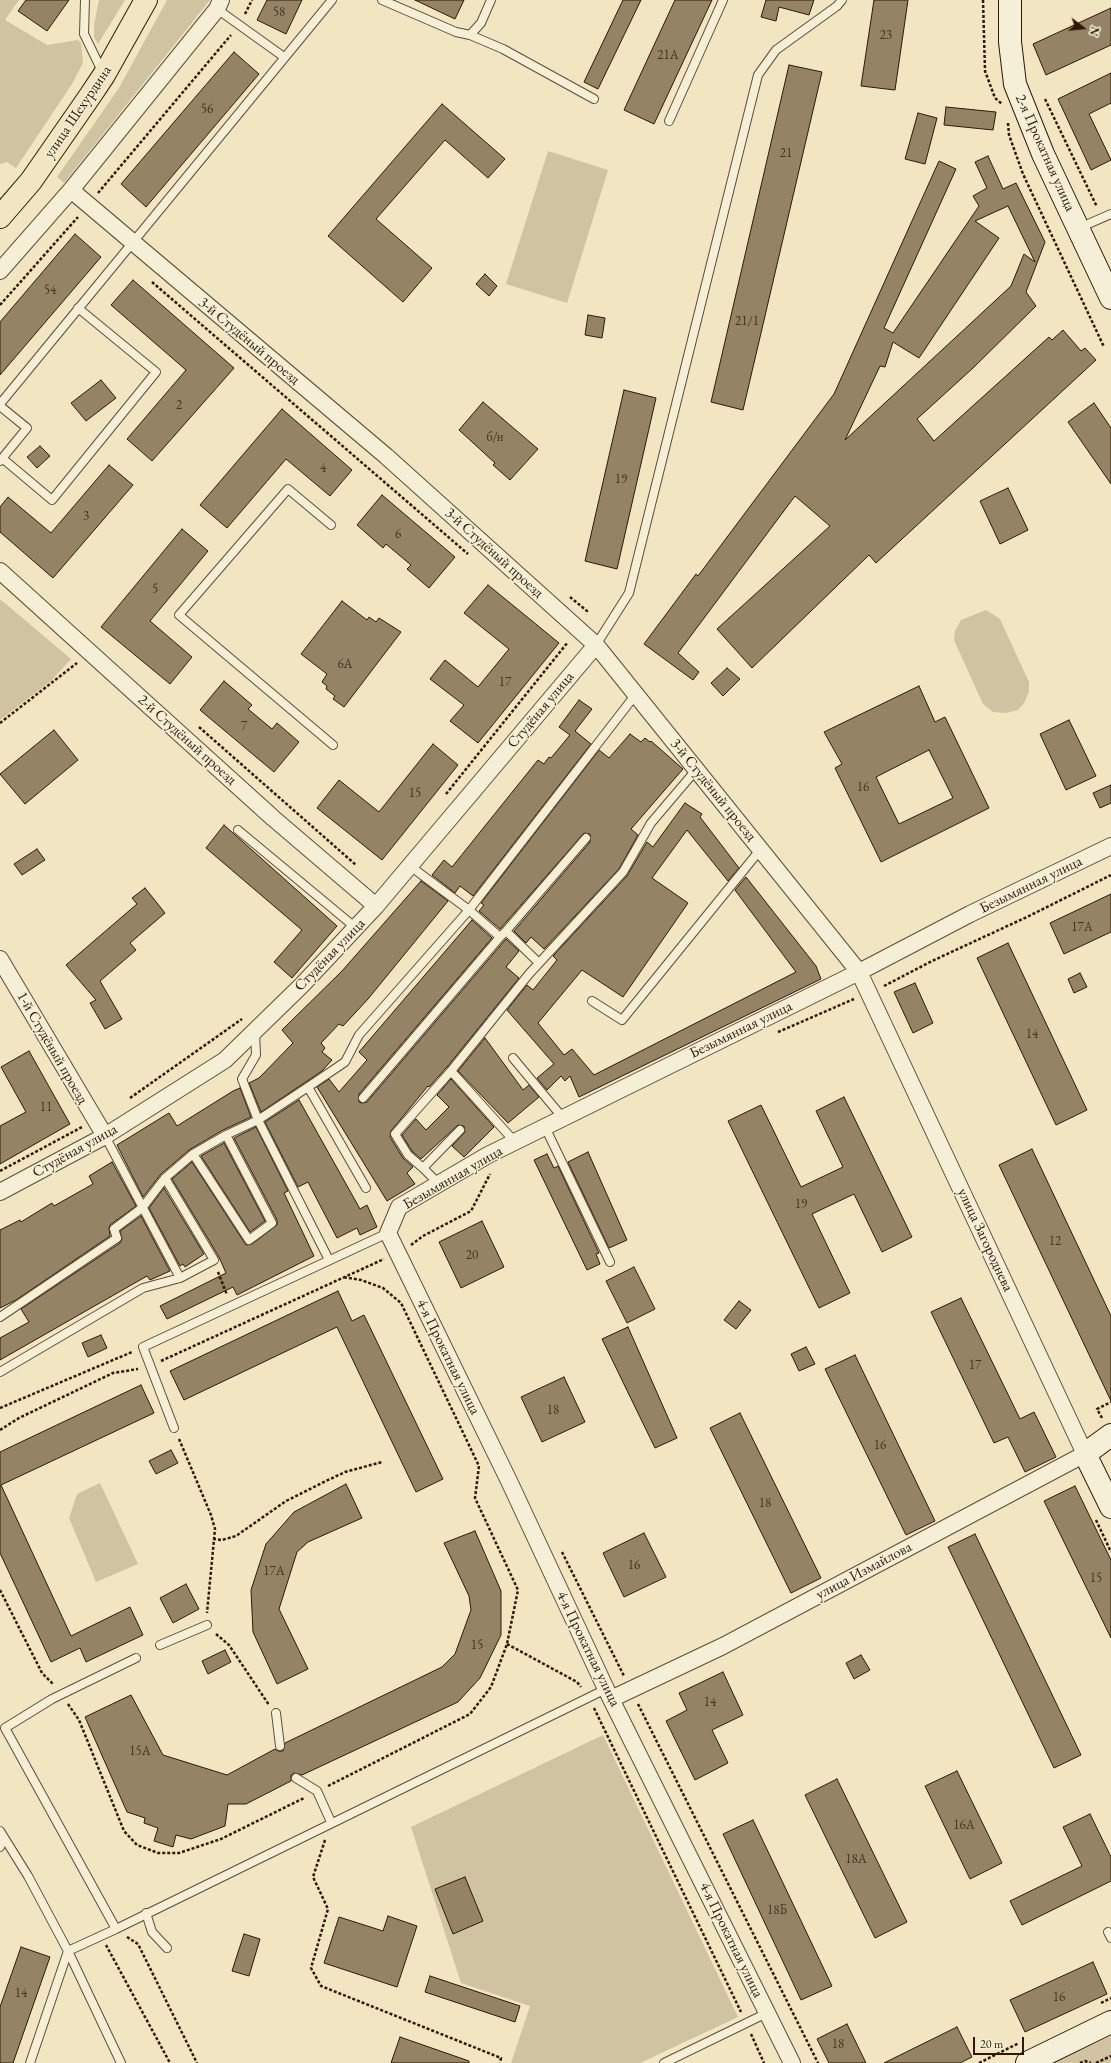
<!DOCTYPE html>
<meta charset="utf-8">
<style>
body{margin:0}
#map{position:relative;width:1111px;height:2063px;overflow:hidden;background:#f1e6c1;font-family:"EB Garamond",serif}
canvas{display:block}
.north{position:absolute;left:1063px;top:8px;width:40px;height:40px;-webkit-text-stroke:3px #f6efd7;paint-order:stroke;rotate:106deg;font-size:11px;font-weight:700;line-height:16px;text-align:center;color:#311804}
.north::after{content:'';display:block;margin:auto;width:14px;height:18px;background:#311804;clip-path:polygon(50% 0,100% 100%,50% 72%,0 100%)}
.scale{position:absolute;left:973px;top:2037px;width:51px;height:18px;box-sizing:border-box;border:2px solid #311804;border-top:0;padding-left:5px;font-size:12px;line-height:14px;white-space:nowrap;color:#311804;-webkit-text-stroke:3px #f6efd7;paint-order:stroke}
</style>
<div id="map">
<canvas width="1111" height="2063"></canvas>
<div class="north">N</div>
<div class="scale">20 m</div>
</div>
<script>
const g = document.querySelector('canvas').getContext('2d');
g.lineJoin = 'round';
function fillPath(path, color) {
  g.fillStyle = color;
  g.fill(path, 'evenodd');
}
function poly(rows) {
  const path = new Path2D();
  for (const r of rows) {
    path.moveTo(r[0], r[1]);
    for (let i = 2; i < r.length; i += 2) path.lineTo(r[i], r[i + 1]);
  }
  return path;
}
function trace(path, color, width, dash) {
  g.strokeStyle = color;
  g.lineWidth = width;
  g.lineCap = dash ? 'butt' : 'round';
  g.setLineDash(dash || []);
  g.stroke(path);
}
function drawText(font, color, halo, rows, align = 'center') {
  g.font = font + ' "EB Garamond",serif';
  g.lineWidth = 3;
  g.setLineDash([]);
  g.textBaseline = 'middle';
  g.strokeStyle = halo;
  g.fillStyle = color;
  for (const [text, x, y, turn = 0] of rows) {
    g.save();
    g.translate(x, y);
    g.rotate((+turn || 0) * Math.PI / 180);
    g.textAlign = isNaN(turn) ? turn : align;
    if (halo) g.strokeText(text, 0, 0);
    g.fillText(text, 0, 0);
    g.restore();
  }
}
const green = poly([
 [0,0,19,0,5,20,47,45,78,40,81,43,83,63,72,84,16,168,7,162,0,164],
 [99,0,125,0,98,44,94,37,94,25],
 [167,0,210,0,64,183,57,177,119,88],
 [548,151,608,170,567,303,506,284],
 [0,599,71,659,52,680,0,720],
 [986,610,1000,619,1029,682,1029,692,1024,703,1018,710,1006,713,993,712,983,704,954,640,955,631,961,620],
 [100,1483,138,1564,96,1582,69,1518,77,1494],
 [603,1735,738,2017,640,2063,511,2063,530,2006,461,1983,411,1827],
 [1111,2036,1111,2063,1053,2063]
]);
const building = poly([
 [26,0,69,0,47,31,18,11,26,0],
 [267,0,302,0,286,34,257,20,267,0],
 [415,0,464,0,455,19,415,0],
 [623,0,641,0,598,89,584,82,623,0],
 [675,0,712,0,654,124,624,110,675,0],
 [766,0,814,0,809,15,779,7,776,21,761,17,766,0],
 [874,0,908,0,895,90,861,86,874,0],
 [1111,8,1111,45,1046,75,1033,44,1111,8],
 [234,52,259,74,146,207,121,184,234,52],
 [789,65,822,72,743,410,711,402,789,65],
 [1111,73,1111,103,1089,114,1111,160,1091,170,1058,99,1111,73],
 [442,104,505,159,488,178,445,140,376,219,432,268,403,302,328,236,442,104],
 [946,107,996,112,993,130,944,125,946,107],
 [918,113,937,118,925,164,905,159,918,113],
 [988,156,1003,189,1016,183,1045,242,1026,292,1036,306,973,368,917,419,934,441,1049,337,1052,340,1063,330,1081,351,1085,348,1096,360,876,563,869,555,752,668,717,629,830,526,795,496,678,653,699,672,693,680,644,644,696,574,698,576,834,394,939,161,956,169,884,328,893,333,979,206,973,196,987,188,975,162,988,156],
 [1008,206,1035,262,1024,254,1011,286,845,440,880,366,885,367,893,342,919,358,999,238,975,221,1008,206],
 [75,234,101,257,0,375,0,322,75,234],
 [485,274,497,286,489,296,476,284,485,274],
 [133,280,234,368,152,461,127,439,186,370,111,305,133,280],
 [588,315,605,318,602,338,585,335,588,315],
 [101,380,116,398,86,421,71,403,101,380],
 [624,390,656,398,617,569,585,561,624,390],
 [483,402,538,449,510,480,493,465,495,463,459,430,483,402],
 [1094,403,1111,428,1111,484,1068,422,1094,403],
 [282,409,352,470,330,496,286,459,227,528,200,505,282,409],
 [40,446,50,456,37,468,27,457,40,446],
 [109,465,133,485,53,578,0,532,0,507,8,497,51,533,109,465],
 [1008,488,1028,530,1000,544,980,501,1008,488],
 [382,495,455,557,429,588,407,569,411,565,386,544,383,548,357,525,382,495],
 [182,529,208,551,150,621,192,657,170,684,101,627,182,529],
 [488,585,559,643,478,743,450,721,464,705,430,679,445,660,478,687,509,649,464,613,488,585],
 [342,601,367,620,369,617,376,622,379,618,401,632,344,707,333,699,335,696,326,689,327,686,322,682,327,674,301,654,342,601],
 [727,668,740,679,723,696,711,683,727,668],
 [224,681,252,705,248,709,272,729,277,723,299,742,274,772,200,710,224,681],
 [919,686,935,722,945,717,989,808,881,862,835,768,842,764,824,732,919,686],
 [929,750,953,798,899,824,876,777,929,750],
 [579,700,592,709,575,731,591,744,473,896,460,886,455,893,432,875,444,860,452,867,538,760,544,764,549,757,551,758,570,735,559,727,579,700],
 [1069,720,1096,776,1066,790,1040,734,1069,720],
 [54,730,78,760,25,804,0,774,54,730],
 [630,734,641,742,645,738,650,742,651,741,683,769,631,829,638,835,619,869,544,949,531,937,526,943,514,931,590,842,590,834,584,833,500,929,479,911,484,905,481,903,599,750,609,758,630,734],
 [433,744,458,765,382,860,317,808,339,780,379,812,433,744],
 [1111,785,1111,803,1100,808,1093,793,1111,785],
 [685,803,702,814,700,817,739,868,728,881,687,830,652,878,688,903,623,997,582,970,538,1023,564,1055,572,1049,594,1075,796,972,735,890,746,877,816,966,821,979,579,1097,570,1076,565,1081,561,1076,547,1090,537,1078,554,1064,507,1010,527,985,533,990,557,960,553,956,627,876,647,842,653,847,685,803],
 [224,825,337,926,292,978,274,962,302,930,206,848,224,825],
 [37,849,45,860,22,875,14,864,37,849],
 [421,881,448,901,368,999,343,1026,339,1024,321,1043,325,1048,322,1052,332,1060,322,1071,261,1112,249,1083,259,1078,293,1043,282,1030,342,971,421,881],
 [145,888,165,913,130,943,136,950,100,981,122,1019,105,1029,90,1003,96,1000,66,965,137,904,132,898,145,888],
 [1111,894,1111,932,1064,954,1050,923,1111,894],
 [472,920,492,938,359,1094,359,1102,362,1103,367,1102,506,939,519,951,506,967,519,978,447,1067,429,1087,428,1086,391,1131,390,1137,403,1158,413,1167,407,1173,415,1184,387,1201,317,1087,329,1079,339,1092,367,1060,359,1052,472,920],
 [1008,943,1087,1110,1056,1125,977,958,1008,943],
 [1080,973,1087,987,1074,993,1068,979,1080,973],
 [915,983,933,1023,913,1033,894,992,915,983],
 [485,1038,523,1090,529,1085,539,1097,508,1123,458,1071,485,1038],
 [29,1051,70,1124,0,1164,0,1126,26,1112,1,1067,29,1051],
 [451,1079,494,1127,464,1157,452,1146,465,1132,464,1126,458,1125,421,1159,412,1151,402,1135,416,1119,426,1130,449,1107,437,1095,451,1079],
 [240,1088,251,1117,223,1130,189,1150,161,1174,143,1197,117,1145,169,1113,177,1126,233,1091,240,1088],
 [844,1097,912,1237,882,1252,854,1194,812,1214,850,1293,819,1308,728,1121,761,1105,801,1187,843,1167,816,1111,844,1097],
 [299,1100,360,1209,367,1205,377,1227,360,1235,357,1228,337,1238,308,1182,298,1187,265,1122,299,1100],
 [256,1127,288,1191,284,1193,314,1256,237,1295,233,1287,167,1319,160,1306,226,1273,219,1257,172,1179,192,1162,246,1245,252,1244,277,1225,277,1220,234,1138,256,1127],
 [224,1143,265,1221,250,1232,201,1156,224,1143],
 [1032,1149,1111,1316,1111,1401,999,1165,1032,1149],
 [588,1152,627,1240,609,1248,568,1162,588,1152],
 [547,1154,554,1168,558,1166,599,1253,596,1254,600,1264,587,1270,534,1160,547,1154],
 [112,1162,136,1206,110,1225,109,1228,110,1236,16,1300,0,1308,0,1230,20,1220,21,1222,52,1203,54,1206,93,1184,89,1176,112,1162],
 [164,1188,204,1254,185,1267,183,1264,180,1266,149,1208,164,1188],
 [141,1216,170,1271,150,1280,147,1276,0,1360,0,1338,29,1322,21,1309,120,1243,122,1239,120,1231,141,1216],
 [482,1221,504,1267,461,1288,439,1242,482,1221],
 [634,1267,655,1309,627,1323,606,1281,634,1267],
 [338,1291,352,1321,364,1315,443,1479,416,1492,337,1327,184,1400,170,1371,338,1291],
 [961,1298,1020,1419,1034,1412,1056,1457,1025,1472,1008,1437,994,1443,931,1312,961,1298],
 [739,1301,751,1310,736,1329,724,1320,739,1301],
 [628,1327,677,1438,655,1448,602,1339,628,1327],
 [101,1335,107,1348,88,1357,82,1343,101,1335],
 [806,1347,815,1364,799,1371,791,1354,806,1347],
 [855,1355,935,1521,906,1535,825,1369,855,1355],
 [564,1377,585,1422,542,1442,521,1397,564,1377],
 [141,1385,154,1413,1,1485,71,1636,130,1607,143,1635,86,1662,80,1648,51,1662,0,1553,0,1452,141,1385],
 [740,1413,821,1578,791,1593,710,1428,740,1413],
 [171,1450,178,1463,156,1474,149,1461,171,1450],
 [346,1484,362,1518,308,1542,297,1552,279,1609,308,1669,277,1684,253,1632,251,1590,266,1544,294,1512,346,1484],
 [1075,1486,1111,1560,1111,1638,1044,1501,1075,1486],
 [475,1531,501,1591,501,1635,480,1678,458,1702,302,1775,294,1773,291,1775,291,1781,246,1804,228,1804,225,1826,191,1839,176,1835,173,1847,154,1841,158,1828,144,1823,145,1818,127,1812,85,1717,131,1695,163,1755,227,1775,275,1749,278,1751,283,1751,285,1743,442,1667,455,1654,471,1610,469,1596,444,1543,475,1531],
 [644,1533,666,1577,624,1597,603,1553,644,1533],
 [975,1534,1081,1755,1054,1768,948,1547,975,1534],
 [186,1584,199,1609,173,1623,160,1598,186,1584],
 [225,1650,231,1662,208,1674,202,1661,225,1650],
 [861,1655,870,1670,854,1679,846,1663,861,1655],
 [723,1672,743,1715,712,1730,728,1763,695,1780,666,1721,687,1710,679,1693,723,1672],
 [957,1771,1002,1863,970,1879,925,1786,957,1771],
 [837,1779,907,1922,875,1938,805,1795,837,1779],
 [1090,1814,1111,1857,1111,1881,1022,1925,1010,1901,1082,1866,1063,1827,1090,1814],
 [753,1820,832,1986,801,2000,723,1834,753,1820],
 [465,1877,483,1921,453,1934,435,1889,465,1877],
 [388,1916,417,1926,397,1987,324,1963,339,1917,383,1931,388,1916],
 [244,1934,260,1939,249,1976,232,1971,244,1934],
 [21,1947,50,1957,13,2063,0,2063,0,2007,21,1947],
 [1093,1962,1107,1994,1025,2032,1010,2000,1093,1962],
 [430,1976,520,2006,515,2022,425,1992,430,1976],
 [847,2024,866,2063,829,2063,817,2039,847,2024],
 [957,2027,972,2057,960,2063,884,2063,957,2027],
 [400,2037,469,2061,469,2063,391,2063,400,2037]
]);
const path = poly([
 [983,0,985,71,995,98,1002,104],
 [245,14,252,0],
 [1045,99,1097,207],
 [1008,123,1009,135,1023,174,1104,347],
 [98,193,231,35],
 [152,282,468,554],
 [0,305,78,217],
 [570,597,587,611,586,614],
 [0,723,77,663],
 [199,727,356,865],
 [446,794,568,642],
 [884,986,932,961,1029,916,1111,875],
 [778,1032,854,999],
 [130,1098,242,1019],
 [0,1171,82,1127],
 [411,1245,423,1236,471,1211,490,1174],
 [218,1272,227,1295],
 [161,1361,384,1259],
 [0,1408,132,1352],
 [1102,1418,1097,1409,1111,1402],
 [0,1430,19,1418,113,1373,138,1369],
 [179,1439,211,1515,215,1529,207,1613],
 [1096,1520,1111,1552],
 [213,1539,222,1540,236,1536,286,1501,326,1481,345,1472,382,1462],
 [562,1552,624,1676],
 [0,1590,42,1673,53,1684],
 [216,1634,229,1645,269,1705],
 [507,1644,577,1682,581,1687],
 [68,1704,79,1720,124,1831,137,1845,158,1853,179,1853,221,1839,304,1798],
 [638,1704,818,2063],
 [594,1708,741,2012],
 [328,1786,470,1714,491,1687,507,1644,518,1590,475,1498,479,1466,401,1303,383,1288,361,1280,343,1277],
 [325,1840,313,1877,328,1909,311,1968,321,1986,501,2058,500,2063],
 [127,1937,138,1944,197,2063],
 [106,1945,170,2063],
 [1101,2003,1111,1998],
 [751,2034,764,2063],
 [979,2063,1019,2043],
 [1080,2063,1085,2061,1091,2063],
 [1096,2063,1111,2056]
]);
const lane = poly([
 [85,0,84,34,103,73],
 [382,0,456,32,470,35,481,23,491,0],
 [217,9,284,57],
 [470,35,503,49,594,99],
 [669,121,723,0],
 [1079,228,1111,214],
 [0,404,332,0],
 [0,406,27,428,0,461],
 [2,458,52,500,156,372,78,308],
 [331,525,288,489,179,615,333,745],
 [596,645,629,593,758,75,776,50,837,6,842,0],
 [238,830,356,928],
 [410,866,469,910,636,694],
 [506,931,586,838],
 [592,1001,622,1020,760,850],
 [513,1058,563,1118],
 [451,1071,529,974,623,872,651,823,696,770],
 [308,1087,258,1120,329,1260],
 [363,1098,500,937],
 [545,1127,610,1262],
 [105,1136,180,1278,214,1260,165,1178],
 [193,1154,249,1240,272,1223,226,1135],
 [423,1168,408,1155,395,1134,451,1071,515,1142],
 [439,1184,423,1168,460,1130],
 [366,1188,308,1087,345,1062,359,1035,469,910,500,937,506,931,539,963],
 [0,1317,117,1238,114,1229,142,1208,165,1178,193,1154,226,1135,258,1120,242,1079,256,1055,255,1032],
 [0,1372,143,1288,180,1278],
 [174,1428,143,1347,388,1233],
 [160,1645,207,1625],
 [276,1713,280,1746],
 [296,1778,317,1791,331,1822],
 [0,1831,28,1876,68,1951,121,2063],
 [0,1847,4,1838],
 [146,1913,152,1932,167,1948],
 [116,1929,5,1728,52,1699,136,1658],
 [1108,1932,1111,1938],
 [30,2063,68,1951,116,1929,606,1689],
 [664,2063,767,2013]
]);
const street = poly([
 [71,190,386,456,596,645,859,972,1085,1454,723,1646,611,1699],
 [0,271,71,190,217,9,221,0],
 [0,571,273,818,376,906],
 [0,959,105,1136],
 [0,1192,105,1136,225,1060,302,985,376,906,596,645],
 [792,2063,606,1689,509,1481,388,1233,399,1207,488,1155,859,972,970,914,1111,846]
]);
const secondary = poly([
 [1010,0,1010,42,1015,84,1043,154,1111,298],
 [1111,1435,1085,1454,1111,1507],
 [1027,2063,1111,2022]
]);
const primary = poly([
 [0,217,31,181,90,96,104,75,146,0]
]);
const numberNames = [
 ["58",279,12],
 ["23",886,35],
 ["21А",668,55],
 ["56",207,109],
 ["21",786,153],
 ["54",50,290],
 ["21/1",747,321],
 ["2",179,405],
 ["б/н",495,437],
 ["4",323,468],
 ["19",621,479],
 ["3",86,516],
 ["6",398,534],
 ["5",155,589],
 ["6А",345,664],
 ["17",505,682],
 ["7",244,726],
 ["16",863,787],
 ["15",415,793],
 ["17А",1082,927],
 ["14",1032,1034],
 ["11",46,1107],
 ["19",801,1204],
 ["12",1055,1241],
 ["20",472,1255],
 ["17",975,1365],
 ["18",553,1410],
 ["16",880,1445],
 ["18",765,1503],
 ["16",634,1565],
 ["17А",274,1571],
 ["15",1096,1578],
 ["15",477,1645],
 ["14",710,1702],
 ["15А",140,1751],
 ["16А",964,1825],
 ["18А",856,1859],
 ["18Б",777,1910],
 ["14",21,1993],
 ["16",1059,1997],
 ["18",838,2044]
];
const streetNames = [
 ["улица Шехурдина",78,112,-56],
 ["2-я Прокатная улица",1045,153,66],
 ["3-й Студёный проезд",249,341,40],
 ["3-й Студёный проезд",494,553,42],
 ["Студёная улица",541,710,-50],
 ["2-й Студёный проезд",187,740,42],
 ["3-й Студёный проезд",713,790,51],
 ["Безымянная улица",1031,885,-26],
 ["Студёная улица",330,955,-46],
 ["Безымянная улица",741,1030,-26],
 ["1-й Студёный проезд",52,1048,60],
 ["Студёная улица",75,1151,-29],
 ["Безымянная улица",453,1178,-30],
 ["улица Загороднева",985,1240,65],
 ["4-я Прокатная улица",448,1357,64],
 ["улица Измайлова",864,1571,-28],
 ["4-я Прокатная улица",588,1649,64],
 ["4-я Прокатная улица",731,1940,64]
];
fillPath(green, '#d0c3a1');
fillPath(building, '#958366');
trace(building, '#311804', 1);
trace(lane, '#614c33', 10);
trace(street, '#614c33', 18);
trace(secondary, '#311804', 24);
trace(primary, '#311804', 24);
trace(path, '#311804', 2.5, [3, 2]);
trace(lane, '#f6efd7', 8);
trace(street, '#f6efd7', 16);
trace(secondary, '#f6efd7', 22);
trace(primary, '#f1e6c1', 22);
drawText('13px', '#4a331c', null, numberNames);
drawText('15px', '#311804', '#f6efd7', streetNames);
</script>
